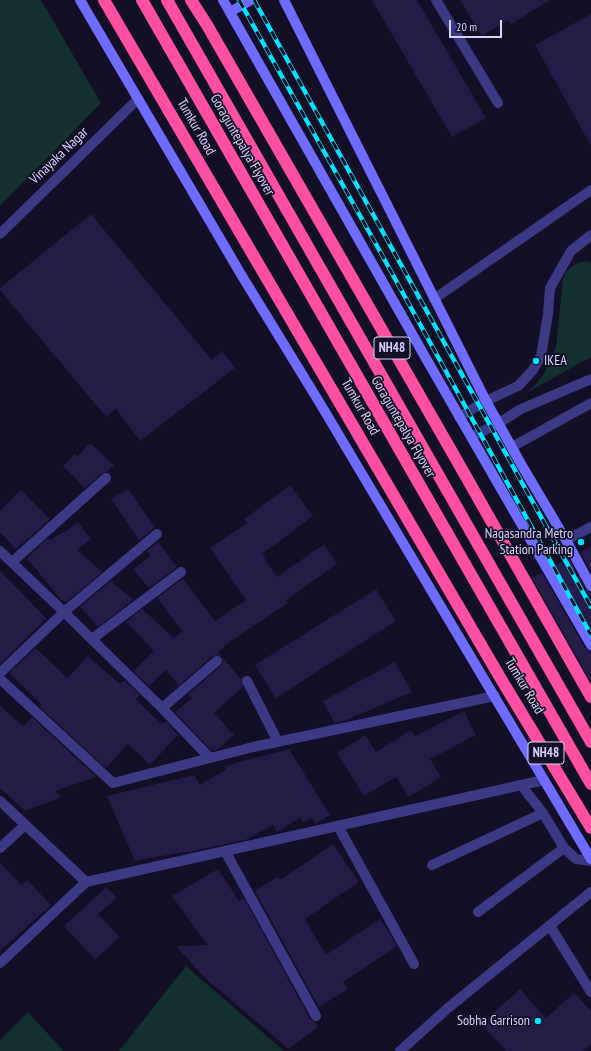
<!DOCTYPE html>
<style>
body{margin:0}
#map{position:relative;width:591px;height:1051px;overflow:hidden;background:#130f26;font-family:"PT Sans Narrow",sans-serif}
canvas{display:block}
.scale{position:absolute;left:449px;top:20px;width:53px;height:18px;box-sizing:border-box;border:2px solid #d9d4ff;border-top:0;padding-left:5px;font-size:12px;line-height:14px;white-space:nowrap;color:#d9d4ff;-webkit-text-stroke:3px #130f26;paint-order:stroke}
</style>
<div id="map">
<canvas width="591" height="1051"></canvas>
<div class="scale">20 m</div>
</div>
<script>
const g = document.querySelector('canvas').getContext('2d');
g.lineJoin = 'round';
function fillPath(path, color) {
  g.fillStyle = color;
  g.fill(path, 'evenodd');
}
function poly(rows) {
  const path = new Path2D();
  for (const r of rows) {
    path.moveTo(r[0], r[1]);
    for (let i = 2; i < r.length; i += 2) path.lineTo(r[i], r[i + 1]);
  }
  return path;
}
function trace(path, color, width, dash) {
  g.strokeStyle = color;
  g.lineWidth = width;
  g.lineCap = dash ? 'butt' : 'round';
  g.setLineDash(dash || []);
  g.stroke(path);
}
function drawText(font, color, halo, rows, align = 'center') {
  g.font = font + ' "PT Sans Narrow",sans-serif';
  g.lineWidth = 3.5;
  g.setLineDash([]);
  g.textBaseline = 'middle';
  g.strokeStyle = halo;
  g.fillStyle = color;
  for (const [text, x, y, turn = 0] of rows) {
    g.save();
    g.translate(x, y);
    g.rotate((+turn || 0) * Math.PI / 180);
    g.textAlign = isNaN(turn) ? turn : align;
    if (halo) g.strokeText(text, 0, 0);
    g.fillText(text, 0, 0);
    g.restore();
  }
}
const green = poly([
 [0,0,41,0,101,103,0,206],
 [585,261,591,262,591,357,526,393,536,384,545,372,556,347,563,279,566,272,571,267,578,263],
 [186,966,284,1051,119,1051],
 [28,1012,37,1022,64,1051,0,1051,0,1040]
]);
const building = poly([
 [372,0,417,0,486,118,452,137],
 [460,0,550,0,511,24,508,20,482,36],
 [591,14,591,146,535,45],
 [91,214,212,360,222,351,235,368,140,441,116,409,106,417,0,290,0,288],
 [90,443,114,465,107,472,102,473,85,488,63,466,74,454,77,457],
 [290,485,313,516,262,554,277,577,324,544,337,564,286,600,288,603,224,646,225,647,218,652,221,656,216,655,213,656,179,685,166,670,149,686,133,671,154,651,126,622,142,609,174,638,182,631,157,598,183,579,215,621,246,600,210,548,247,523,244,519],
 [128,489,155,527,139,540,111,499],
 [21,490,50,519,16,549,0,532,0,510],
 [78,522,91,539,77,550,102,572,66,602,63,600,62,601,27,558,48,538,50,540,63,532,64,533],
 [158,542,177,567,149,588,133,569,150,556,147,551],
 [591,546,591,572,580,552],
 [569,558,585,589,591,592,591,632,553,567],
 [0,571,46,618,0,664],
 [542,573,585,648,591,651,591,682,532,578],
 [111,581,133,600,98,627,80,607],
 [376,589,396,621,276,698,255,665],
 [36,648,67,678,88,656,120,684,124,680,140,695,136,699,139,703,162,724,166,721,178,735,150,765,128,744,106,768,40,707,42,705,9,673],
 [222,657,241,679,241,681,243,687,214,713,234,735,218,749,212,751,175,712,192,698,188,694,221,666,223,663],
 [395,662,412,692,344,721,334,723,323,701],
 [0,706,23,726,32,717,96,777,55,791,62,797,25,811,0,788],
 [464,711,476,735,430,759,441,777,409,797,396,777,364,796,337,753,365,735,376,752,411,730,415,736],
 [289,749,330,815,316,824,312,818,303,823,300,818,277,832,273,825,248,839,190,852,190,851,135,861,107,796,194,775,200,785,226,769,224,766],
 [333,844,359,882,305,919,326,955,380,919,397,946,343,982,348,989,319,1007,255,891,278,877,280,880],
 [0,862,21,885,27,880,51,905,0,951],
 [218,869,239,901,244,898,310,1019,315,1022,318,1027,289,1049,206,979,176,946,207,945,172,896],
 [106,887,117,898,98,914,120,937,95,960,64,926],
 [520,989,546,1018,574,993,591,1011,591,1044,583,1051,506,1051,481,1024]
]);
const lane = poly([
 [436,0,498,103],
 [434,299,591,190],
 [459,417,486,401,518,386,533,370,541,356,548,314,550,288,571,251,591,235],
 [471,437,499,423,521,409,591,379],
 [512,447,591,403],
 [566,540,591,527],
 [521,785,543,813,564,848,576,859,591,861],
 [338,826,414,964],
 [225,851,316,1016],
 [432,865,543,813],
 [478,912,564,848]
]);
const street = poly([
 [0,234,138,99],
 [157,534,64,612,162,708,210,758],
 [0,551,64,612,0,673],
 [12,562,106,478],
 [92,639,181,572],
 [0,679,113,783,253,747,495,696],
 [247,681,278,742],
 [162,708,217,661],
 [0,801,86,882,0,963],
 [0,848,25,825],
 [86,882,544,780],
 [550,926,591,992],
 [400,1051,448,1008,591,892]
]);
const secondary = poly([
 [80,0,242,276,321,405,591,859],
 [223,0,428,362,591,645],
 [284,0,486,401,521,464,566,540,591,586],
 [230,12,251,0]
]);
const highway = poly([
 [104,0,501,679,591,828],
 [142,0,591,784],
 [167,0,591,742],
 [191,0,207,25,460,466,591,697]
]);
const rail = poly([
 [239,0,377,246,591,635],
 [254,0,591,607]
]);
const markers = [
 [536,361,4,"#00e5ff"],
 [581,542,4,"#00e5ff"],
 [538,1021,4,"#00e5ff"]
];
const shields = [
 [392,348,36],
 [546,753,36]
];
const shieldNames = [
 ["NH48",392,348],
 ["NH48",546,753]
];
const streetNames = [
 ["Tumkur Road",196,127,60],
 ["Goraguntepalya Flyover",242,145,60],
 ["Vinayaka Nagar",59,156,-44],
 ["Tumkur Road",360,407,60],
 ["Goraguntepalya Flyover",403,427,60],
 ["Tumkur Road",524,686,59]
];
const poiNames = [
 ["IKEA",544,361,"left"],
 ["Nagasandra Metro",573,534],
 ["Station Parking",573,550],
 ["Sobha Garrison",530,1021]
];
fillPath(green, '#12302f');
fillPath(building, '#241b47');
trace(lane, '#3d3a85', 10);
trace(street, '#3d3a85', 10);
trace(secondary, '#6f6bff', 10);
trace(highway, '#ff4fa3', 12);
trace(rail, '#00e5ff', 4.5);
trace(rail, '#130f26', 3, [9]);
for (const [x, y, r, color] of markers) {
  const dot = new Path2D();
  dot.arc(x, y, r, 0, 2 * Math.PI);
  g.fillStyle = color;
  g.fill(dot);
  trace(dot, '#130f26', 1.5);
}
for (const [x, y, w] of shields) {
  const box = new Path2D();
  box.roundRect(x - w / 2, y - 11, w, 22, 3);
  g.fillStyle = '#130f26';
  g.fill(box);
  trace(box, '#d9d4ff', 1);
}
drawText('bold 13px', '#d9d4ff', null, shieldNames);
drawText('14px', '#d9d4ff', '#130f26', streetNames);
drawText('14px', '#d9d4ff', '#130f26', poiNames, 'right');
</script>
